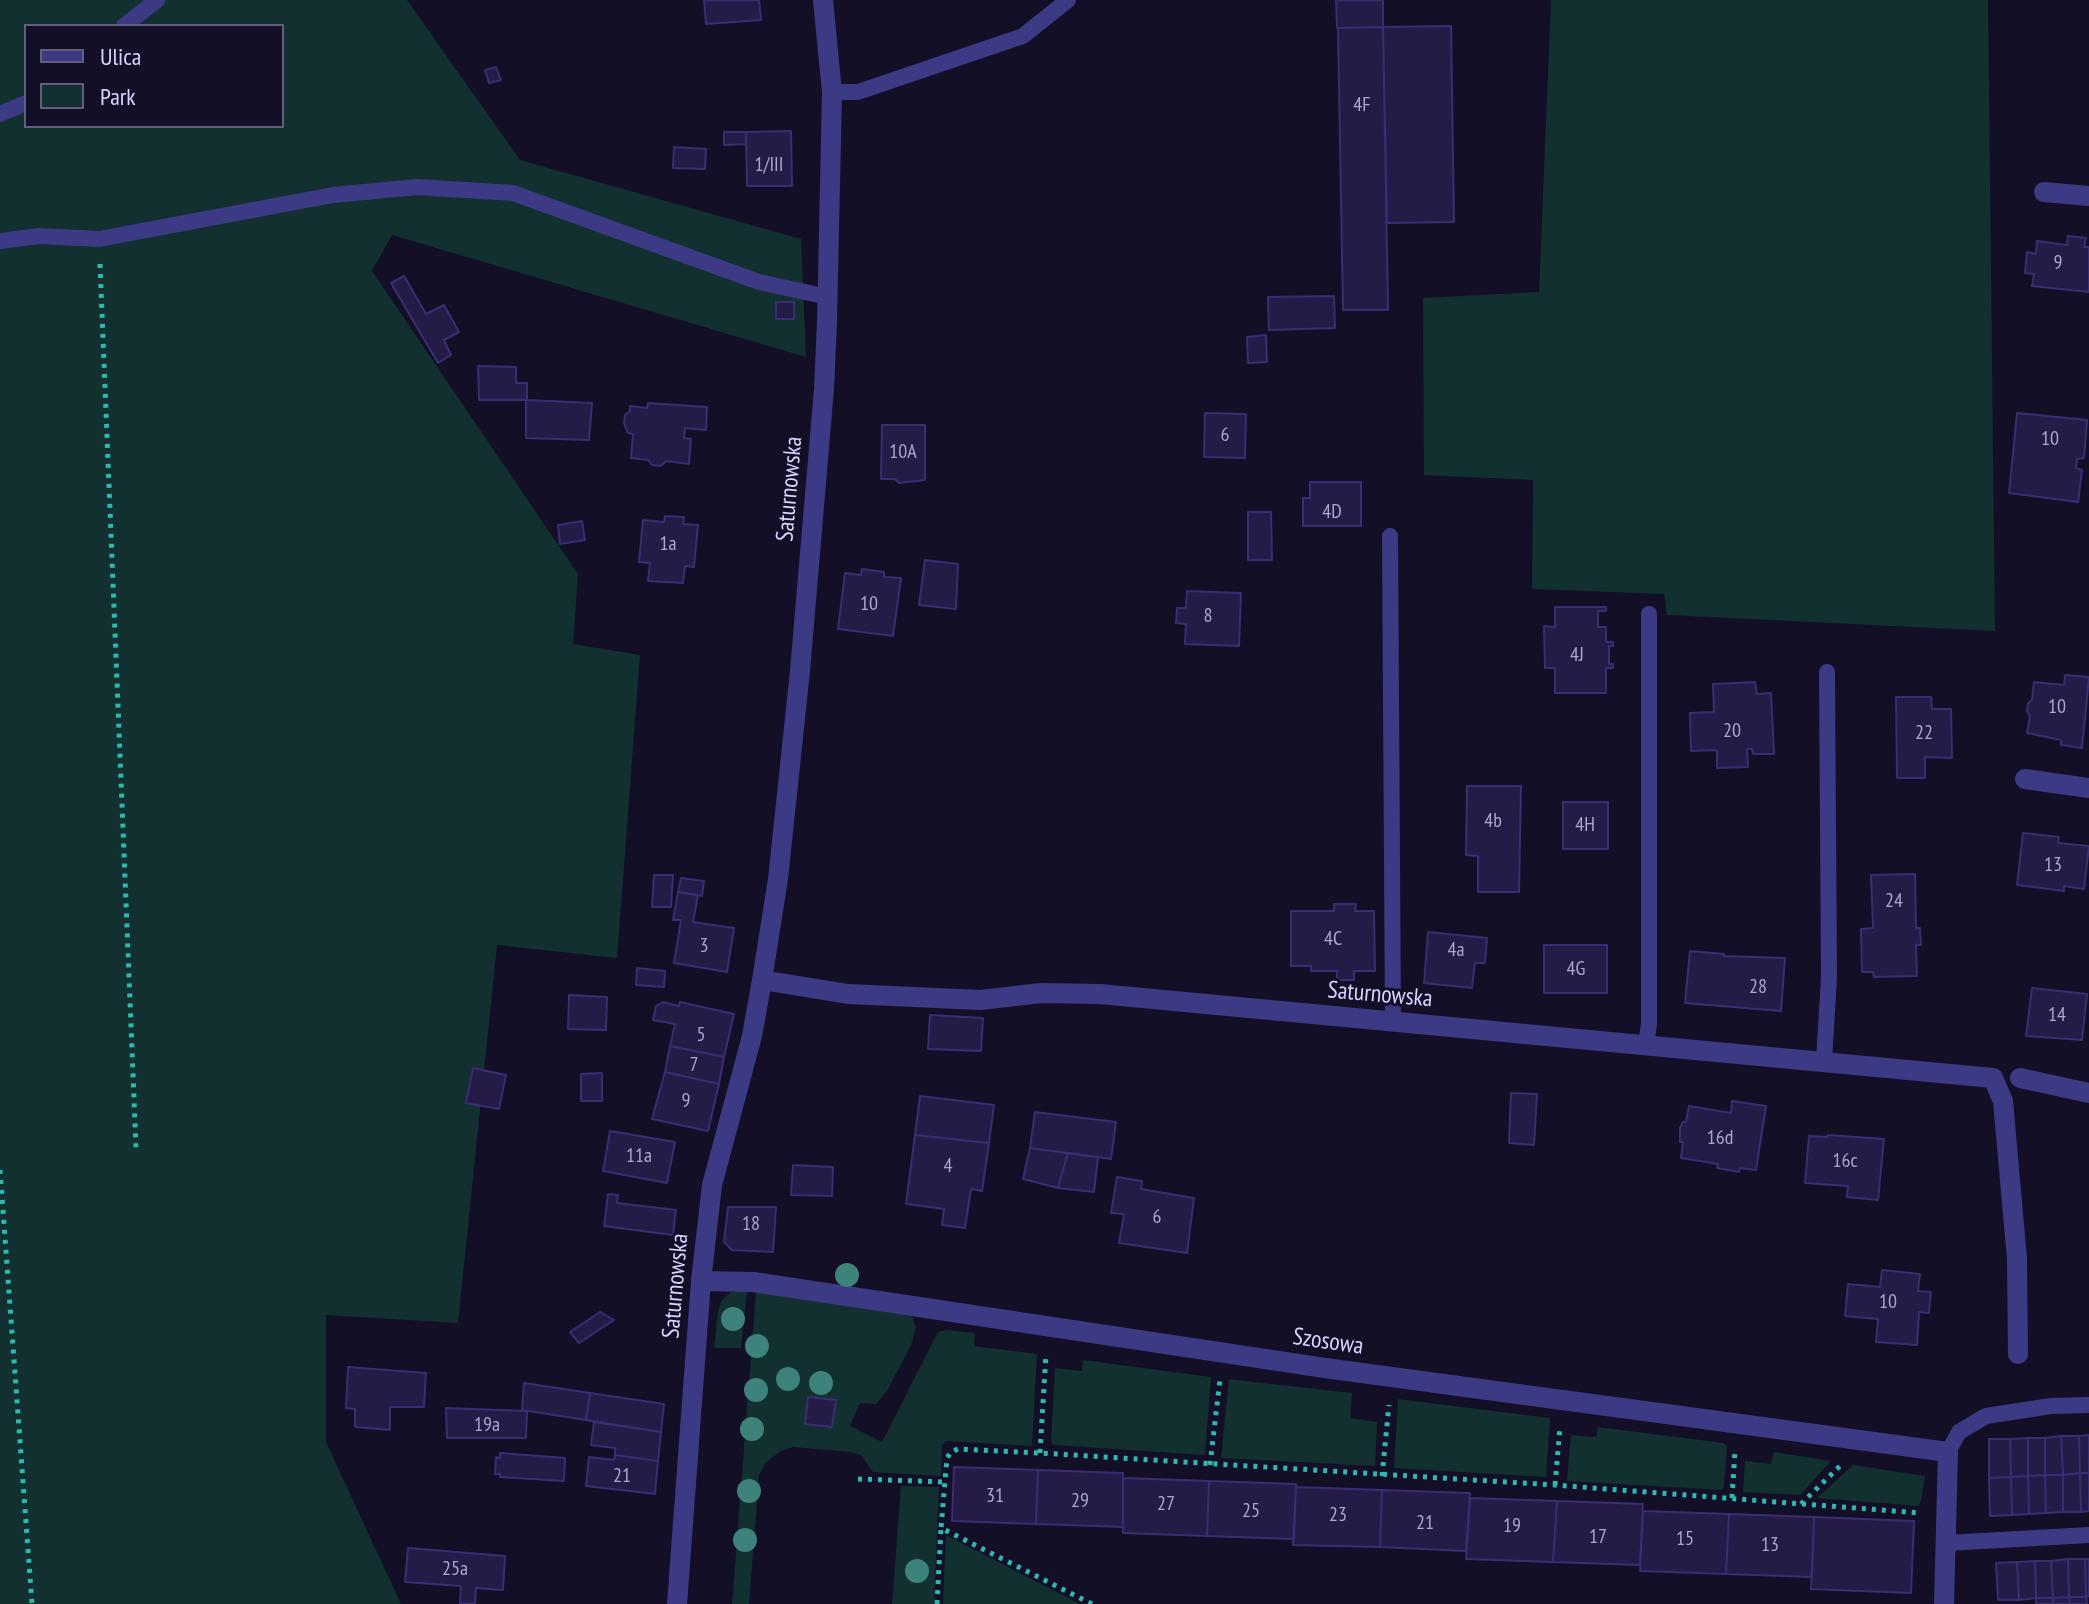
<!DOCTYPE html>
<style>
body{margin:0}
#map{position:relative;width:2089px;height:1604px;overflow:hidden;background:#130f26;font-family:"PT Sans Narrow",sans-serif}
canvas{display:block}
.legend{position:absolute;left:24px;top:24px;width:260px;height:104px;box-sizing:border-box;background:#130f26;border:2px solid #625e7d;margin:0;padding:10px 14px;list-style:none;font-size:24px;color:#d9d4ff}
.legend li{display:flex;align-items:center;gap:16px;height:40px}
.legend b{width:40px;border:2px solid #625e7d}
</style>
<div id="map">
<canvas width="2089" height="1604"></canvas>
<ul class="legend">
<li><b style="height:10px;background:#3d3a85"></b>Ulica</li>
<li><b style="height:22px;background:#12302f"></b>Park</li>
</ul>
</div>
<script>
const g = document.querySelector('canvas').getContext('2d');
g.lineJoin = 'round';
function fillPath(path, color) {
  g.fillStyle = color;
  g.fill(path, 'evenodd');
}
function poly(rows) {
  const path = new Path2D();
  for (const r of rows) {
    path.moveTo(r[0], r[1]);
    for (let i = 2; i < r.length; i += 2) path.lineTo(r[i], r[i + 1]);
  }
  return path;
}
function trace(path, color, width, dash) {
  g.strokeStyle = color;
  g.lineWidth = width;
  g.lineCap = dash ? 'butt' : 'round';
  g.setLineDash(dash || []);
  g.stroke(path);
}
function drawText(font, color, halo, rows, align = 'center') {
  g.font = font + ' "PT Sans Narrow",sans-serif';
  g.lineWidth = 6;
  g.setLineDash([]);
  g.textBaseline = 'middle';
  g.strokeStyle = halo;
  g.fillStyle = color;
  for (const [text, x, y, turn = 0] of rows) {
    g.save();
    g.translate(x, y);
    g.rotate((+turn || 0) * Math.PI / 180);
    g.textAlign = isNaN(turn) ? turn : align;
    if (halo) g.strokeText(text, 0, 0);
    g.fillText(text, 0, 0);
    g.restore();
  }
}
const green = poly([
 [0,0,407,0,520,160,801,239,806,357,392,235,372,271,578,574,573,644,640,655,617,958,497,945,458,1323,326,1315,326,1442,401,1604,0,1604],
 [26,26,282,26,282,126,26,126],
 [1551,0,1988,0,1995,631,1667,615,1664,594,1532,589,1533,480,1424,475,1423,298,1539,292],
 [741,1290,747,1290,741,1348,714,1348,718,1311,722,1300,731,1292],
 [756,1292,912,1316,916,1328,911,1345,887,1391,876,1404,860,1403,850,1426,882,1442,938,1332,946,1330,975,1333,974,1346,1037,1354,1032,1446,946,1441,942,1445,941,1476,873,1472,861,1455,850,1452,793,1447,781,1451,765,1463,759,1475,749,1604,732,1604],
 [1083,1360,1211,1377,1205,1455,1053,1445,1051,1441,1055,1368,1082,1371],
 [1229,1379,1352,1393,1350,1418,1377,1422,1375,1466,1221,1458],
 [1398,1399,1550,1418,1546,1477,1394,1468],
 [1598,1427,1724,1443,1727,1446,1724,1486,1722,1490,1567,1481,1571,1435,1596,1437],
 [1774,1452,1831,1461,1800,1495,1743,1492,1745,1461,1771,1464],
 [1853,1465,1925,1476,1921,1501,1918,1506,1817,1498],
 [901,1486,939,1487,934,1604,892,1604],
 [946,1535,1080,1604,943,1604]
]);
const building = poly([
 [704,0,759,0,761,20,706,24,704,0],
 [1336,0,1383,0,1383,27,1337,28,1336,0],
 [1451,26,1454,222,1387,223,1383,27,1451,26],
 [1383,27,1388,310,1343,310,1338,28,1383,27],
 [496,67,501,80,489,83,485,70,496,67],
 [791,131,792,186,747,186,746,132,791,131],
 [724,132,746,132,746,144,724,145,724,132],
 [674,147,706,149,705,169,673,168,674,147],
 [2068,236,2086,238,2084,247,2089,247,2089,292,2032,286,2034,274,2025,273,2027,252,2036,254,2037,241,2067,245,2068,236],
 [404,276,426,314,444,305,459,332,444,340,451,355,438,363,391,283,404,276],
 [1334,296,1335,328,1269,330,1268,297,1334,296],
 [776,302,794,302,794,319,776,319,776,302],
 [1266,335,1267,362,1248,363,1247,337,1266,335],
 [478,366,516,367,516,383,527,383,527,400,479,400,478,366],
 [526,400,592,403,589,440,526,438,526,400],
 [648,403,707,407,706,430,685,428,684,438,691,439,689,464,666,461,661,466,652,465,648,460,631,458,633,434,628,433,624,423,625,415,630,411,630,406,647,408,648,403],
 [1205,413,1246,414,1245,458,1204,457,1205,413],
 [2017,413,2087,420,2084,458,2077,459,2076,468,2082,470,2078,502,2009,493,2017,413],
 [882,425,925,425,925,480,899,483,895,479,881,479,882,425],
 [1310,482,1361,482,1361,526,1303,526,1303,498,1310,498,1310,482],
 [1248,512,1271,512,1272,560,1248,560,1248,512],
 [665,516,684,517,683,524,698,525,694,567,685,566,683,583,648,581,650,563,639,562,643,520,664,522,665,516],
 [582,521,585,540,560,544,558,525,582,521],
 [925,560,958,564,956,609,919,605,925,560],
 [862,569,884,572,884,577,901,578,893,636,838,629,845,573,861,575,862,569],
 [1187,591,1241,593,1239,646,1185,644,1186,624,1176,623,1177,608,1186,608,1187,591],
 [1555,607,1606,607,1606,611,1598,611,1598,627,1606,627,1606,642,1613,642,1613,646,1609,646,1609,664,1613,664,1613,668,1606,668,1606,693,1555,693,1555,668,1545,668,1544,626,1555,627,1555,607],
 [2065,675,2089,677,2082,748,2061,745,2061,740,2027,733,2030,716,2027,712,2028,703,2032,700,2034,682,2064,685,2065,675],
 [1755,682,1757,694,1771,693,1774,754,1753,754,1752,749,1747,749,1748,767,1717,768,1717,750,1691,751,1690,713,1714,712,1713,684,1755,682],
 [1896,697,1931,697,1932,709,1951,709,1952,758,1925,757,1925,778,1897,778,1896,697],
 [1467,786,1521,786,1519,892,1478,892,1478,856,1466,855,1467,786],
 [1563,802,1608,802,1608,849,1563,849,1563,802],
 [2023,833,2059,837,2058,843,2089,846,2084,889,2064,886,2064,891,2017,885,2023,833],
 [1915,874,1916,928,1920,928,1921,945,1916,945,1917,976,1874,977,1873,972,1862,972,1861,929,1873,928,1871,875,1915,874],
 [654,875,673,875,671,907,652,907,654,875],
 [681,878,704,881,702,896,678,892,681,878],
 [678,892,698,895,693,922,734,928,727,972,674,963,681,920,673,920,678,892],
 [1334,904,1356,904,1355,911,1374,911,1375,971,1354,971,1354,980,1337,980,1337,971,1311,971,1311,966,1291,966,1291,911,1334,911,1334,904],
 [1428,932,1487,938,1485,963,1475,963,1472,988,1424,983,1428,932],
 [1544,945,1607,945,1607,993,1544,993,1544,945],
 [1690,951,1724,954,1724,956,1785,958,1781,1011,1685,1003,1690,951],
 [637,968,665,971,664,987,636,985,637,968],
 [2032,988,2087,994,2082,1040,2026,1036,2032,988],
 [569,995,607,997,606,1030,568,1029,569,995],
 [663,1002,679,1006,680,1002,734,1014,724,1057,670,1046,675,1024,653,1020,656,1006,663,1002],
 [930,1015,983,1018,981,1051,928,1049,930,1015],
 [670,1046,724,1057,719,1084,665,1072,670,1046],
 [473,1068,506,1075,499,1109,466,1103,473,1068],
 [665,1072,719,1084,708,1131,652,1119,665,1072],
 [602,1073,602,1101,581,1101,581,1074,602,1073],
 [1511,1093,1537,1094,1534,1145,1509,1143,1511,1093],
 [920,1096,994,1105,989,1143,915,1135,920,1096],
 [1732,1101,1766,1106,1756,1170,1740,1168,1739,1172,1717,1168,1718,1164,1681,1158,1683,1142,1680,1142,1680,1128,1683,1122,1686,1122,1689,1106,1731,1113,1732,1101],
 [1035,1112,1116,1122,1111,1159,1030,1148,1035,1112],
 [610,1131,675,1142,667,1183,603,1171,610,1131],
 [915,1135,989,1143,982,1191,971,1189,965,1228,942,1225,944,1209,906,1204,915,1135],
 [1828,1135,1884,1139,1878,1200,1847,1197,1848,1186,1805,1183,1809,1136,1827,1137,1828,1135],
 [1030,1148,1068,1153,1058,1188,1023,1179,1030,1148],
 [1068,1153,1098,1157,1094,1192,1058,1188,1068,1153],
 [793,1165,833,1167,832,1196,791,1195,793,1165],
 [1117,1177,1142,1181,1141,1189,1194,1198,1187,1253,1119,1243,1124,1214,1111,1213,1117,1177],
 [608,1194,618,1195,617,1203,676,1210,673,1235,604,1226,608,1194],
 [728,1207,776,1207,773,1252,732,1250,724,1242,728,1207],
 [1882,1270,1920,1274,1918,1291,1931,1292,1929,1313,1919,1312,1917,1345,1876,1342,1878,1319,1845,1316,1848,1284,1880,1287,1882,1270],
 [600,1312,614,1320,579,1343,570,1332,600,1312],
 [348,1367,426,1373,424,1407,390,1407,390,1430,355,1427,355,1409,346,1408,348,1367],
 [524,1383,590,1393,586,1420,522,1410,524,1383],
 [590,1393,664,1404,661,1432,586,1420,590,1393],
 [808,1397,836,1400,832,1427,805,1424,808,1397],
 [446,1408,527,1411,526,1438,447,1438,446,1408],
 [594,1422,661,1432,658,1461,615,1455,615,1448,591,1445,594,1422],
 [2089,1435,2089,1473,2080,1473,2079,1436,2089,1435],
 [2061,1436,2079,1436,2080,1473,2063,1475,2061,1436],
 [2061,1436,2063,1475,2045,1475,2045,1438,2061,1436],
 [2028,1438,2045,1438,2045,1475,2028,1476,2028,1438],
 [2028,1438,2028,1476,2011,1477,2010,1439,2028,1438],
 [1989,1439,2010,1439,2011,1477,1989,1478,1989,1439],
 [500,1453,565,1458,564,1481,500,1477,500,1474,495,1474,496,1457,500,1458,500,1453],
 [615,1455,658,1461,655,1494,586,1486,589,1457,614,1460,615,1455],
 [954,1467,1038,1470,1036,1524,952,1521,954,1467],
 [1038,1470,1123,1473,1123,1527,1036,1524,1038,1470],
 [2080,1473,2089,1473,2089,1511,2081,1512,2080,1473],
 [2080,1473,2081,1512,2063,1512,2063,1475,2080,1473],
 [2045,1475,2063,1475,2063,1512,2046,1513,2045,1475],
 [2045,1475,2046,1513,2029,1514,2028,1476,2045,1475],
 [2028,1476,2029,1514,2012,1515,2011,1477,2028,1476],
 [2011,1477,2012,1515,1990,1516,1989,1478,2011,1477],
 [1123,1478,1209,1481,1207,1536,1123,1533,1123,1478],
 [1209,1481,1296,1484,1294,1539,1207,1536,1209,1481],
 [1296,1487,1382,1490,1380,1547,1293,1545,1296,1487],
 [1382,1490,1470,1493,1466,1551,1380,1547,1382,1490],
 [1470,1498,1557,1501,1553,1562,1466,1559,1470,1498],
 [1557,1501,1643,1504,1640,1565,1553,1562,1557,1501],
 [1643,1511,1729,1514,1726,1574,1640,1571,1643,1511],
 [1729,1514,1814,1517,1812,1577,1726,1574,1729,1514],
 [1814,1517,1914,1521,1911,1593,1811,1589,1814,1517],
 [408,1548,505,1556,503,1590,476,1588,475,1604,460,1604,461,1586,405,1582,408,1548],
 [2068,1559,2069,1597,2053,1598,2051,1561,2068,1559],
 [2068,1559,2085,1559,2086,1597,2069,1597,2068,1559],
 [2085,1559,2089,1559,2089,1596,2086,1597,2085,1559],
 [2035,1561,2051,1561,2053,1598,2036,1598,2035,1561],
 [2035,1561,2036,1598,2019,1600,2017,1562,2035,1561],
 [2017,1562,2019,1600,1998,1600,1996,1563,2017,1562],
 [2069,1597,2070,1604,2053,1604,2053,1598,2069,1597],
 [2069,1597,2086,1597,2087,1604,2070,1604,2069,1597],
 [2036,1598,2053,1598,2053,1604,2036,1604,2036,1598]
]);
const path = poly([
 [100,264,136,1148],
 [0,1170,32,1604],
 [1040,1453,1046,1354],
 [1210,1465,1220,1379],
 [1382,1476,1389,1405],
 [858,1479,945,1482],
 [1555,1485,1560,1427],
 [1732,1498,1735,1451],
 [1801,1504,1840,1466],
 [937,1604,941,1528],
 [1092,1604,941,1528,947,1458,951,1452,958,1449,1040,1453,1555,1485,1920,1513]
]);
const service = poly([
 [124,26,157,0],
 [832,92,858,92,1023,36,1068,0],
 [0,114,26,103],
 [0,241,39,236,99,239,333,195,417,187,513,193,759,282,828,297],
 [1390,536,1393,1023],
 [1646,1045,1649,1024,1649,614],
 [1824,1060,1829,978,1827,672],
 [1948,1452,1959,1432,1986,1416,2051,1406,2089,1405],
 [1947,1543,2089,1535]
]);
const minor = poly([
 [2044,192,2089,196],
 [2025,779,2089,788],
 [762,980,848,994,981,1000,1041,993,1100,994,1993,1078,2003,1101,2017,1259,2018,1354],
 [2020,1078,2089,1093],
 [701,1281,753,1282,1325,1368,1948,1452,1944,1604]
]);
const tertiary = poly([
 [677,1604,701,1281,712,1185,752,1036,762,980,778,879,800,671,824,389,827,322,832,92,823,0]
]);
const trees = [
 [847,1275],
 [733,1319],
 [757,1346],
 [788,1379],
 [821,1383],
 [756,1390],
 [752,1429],
 [749,1491],
 [745,1540],
 [917,1571]
];
const numberNames = [
 ["4F",1362,105],
 ["1/III",769,165],
 ["9",2058,263],
 ["6",1225,435],
 ["10",2050,439],
 ["10A",903,452],
 ["4D",1332,512],
 ["1a",668,544],
 ["10",869,604],
 ["8",1208,616],
 ["4J",1577,655],
 ["10",2057,707],
 ["20",1732,731],
 ["22",1924,733],
 ["4b",1493,821],
 ["4H",1585,825],
 ["13",2053,865],
 ["24",1894,901],
 ["4C",1333,939],
 ["3",704,946],
 ["4a",1456,950],
 ["4G",1576,969],
 ["28",1758,987],
 ["14",2057,1015],
 ["5",701,1035],
 ["7",694,1065],
 ["9",686,1101],
 ["16d",1720,1138],
 ["11a",639,1156],
 ["16c",1845,1161],
 ["4",948,1166],
 ["6",1157,1217],
 ["18",751,1224],
 ["10",1888,1302],
 ["19a",487,1425],
 ["21",622,1476],
 ["31",995,1496],
 ["29",1080,1501],
 ["27",1166,1504],
 ["25",1251,1511],
 ["23",1338,1515],
 ["21",1425,1523],
 ["19",1512,1526],
 ["17",1598,1537],
 ["15",1685,1539],
 ["13",1770,1545],
 ["25a",455,1569]
];
const streetNames = [
 ["Saturnowska",790,489,-85],
 ["Saturnowska",1380,995,5],
 ["Saturnowska",676,1286,-85],
 ["Szosowa",1328,1342,8]
];
fillPath(green, '#12302f');
fillPath(building, '#241b47');
trace(building, '#3b2d73', 2);
trace(path, '#2fb8b0', 5, [4, 6]);
trace(service, '#3d3a85', 16);
trace(minor, '#3d3a85', 20);
trace(tertiary, '#3d3a85', 20);
g.fillStyle = '#3d827b';
for (const [x, y] of trees) {
  g.beginPath();
  g.arc(x, y, 12, 0, 2 * Math.PI);
  g.fill();
}
drawText('20px', '#aca6d1', null, numberNames);
drawText('24px', '#d9d4ff', '#130f26', streetNames);
</script>
